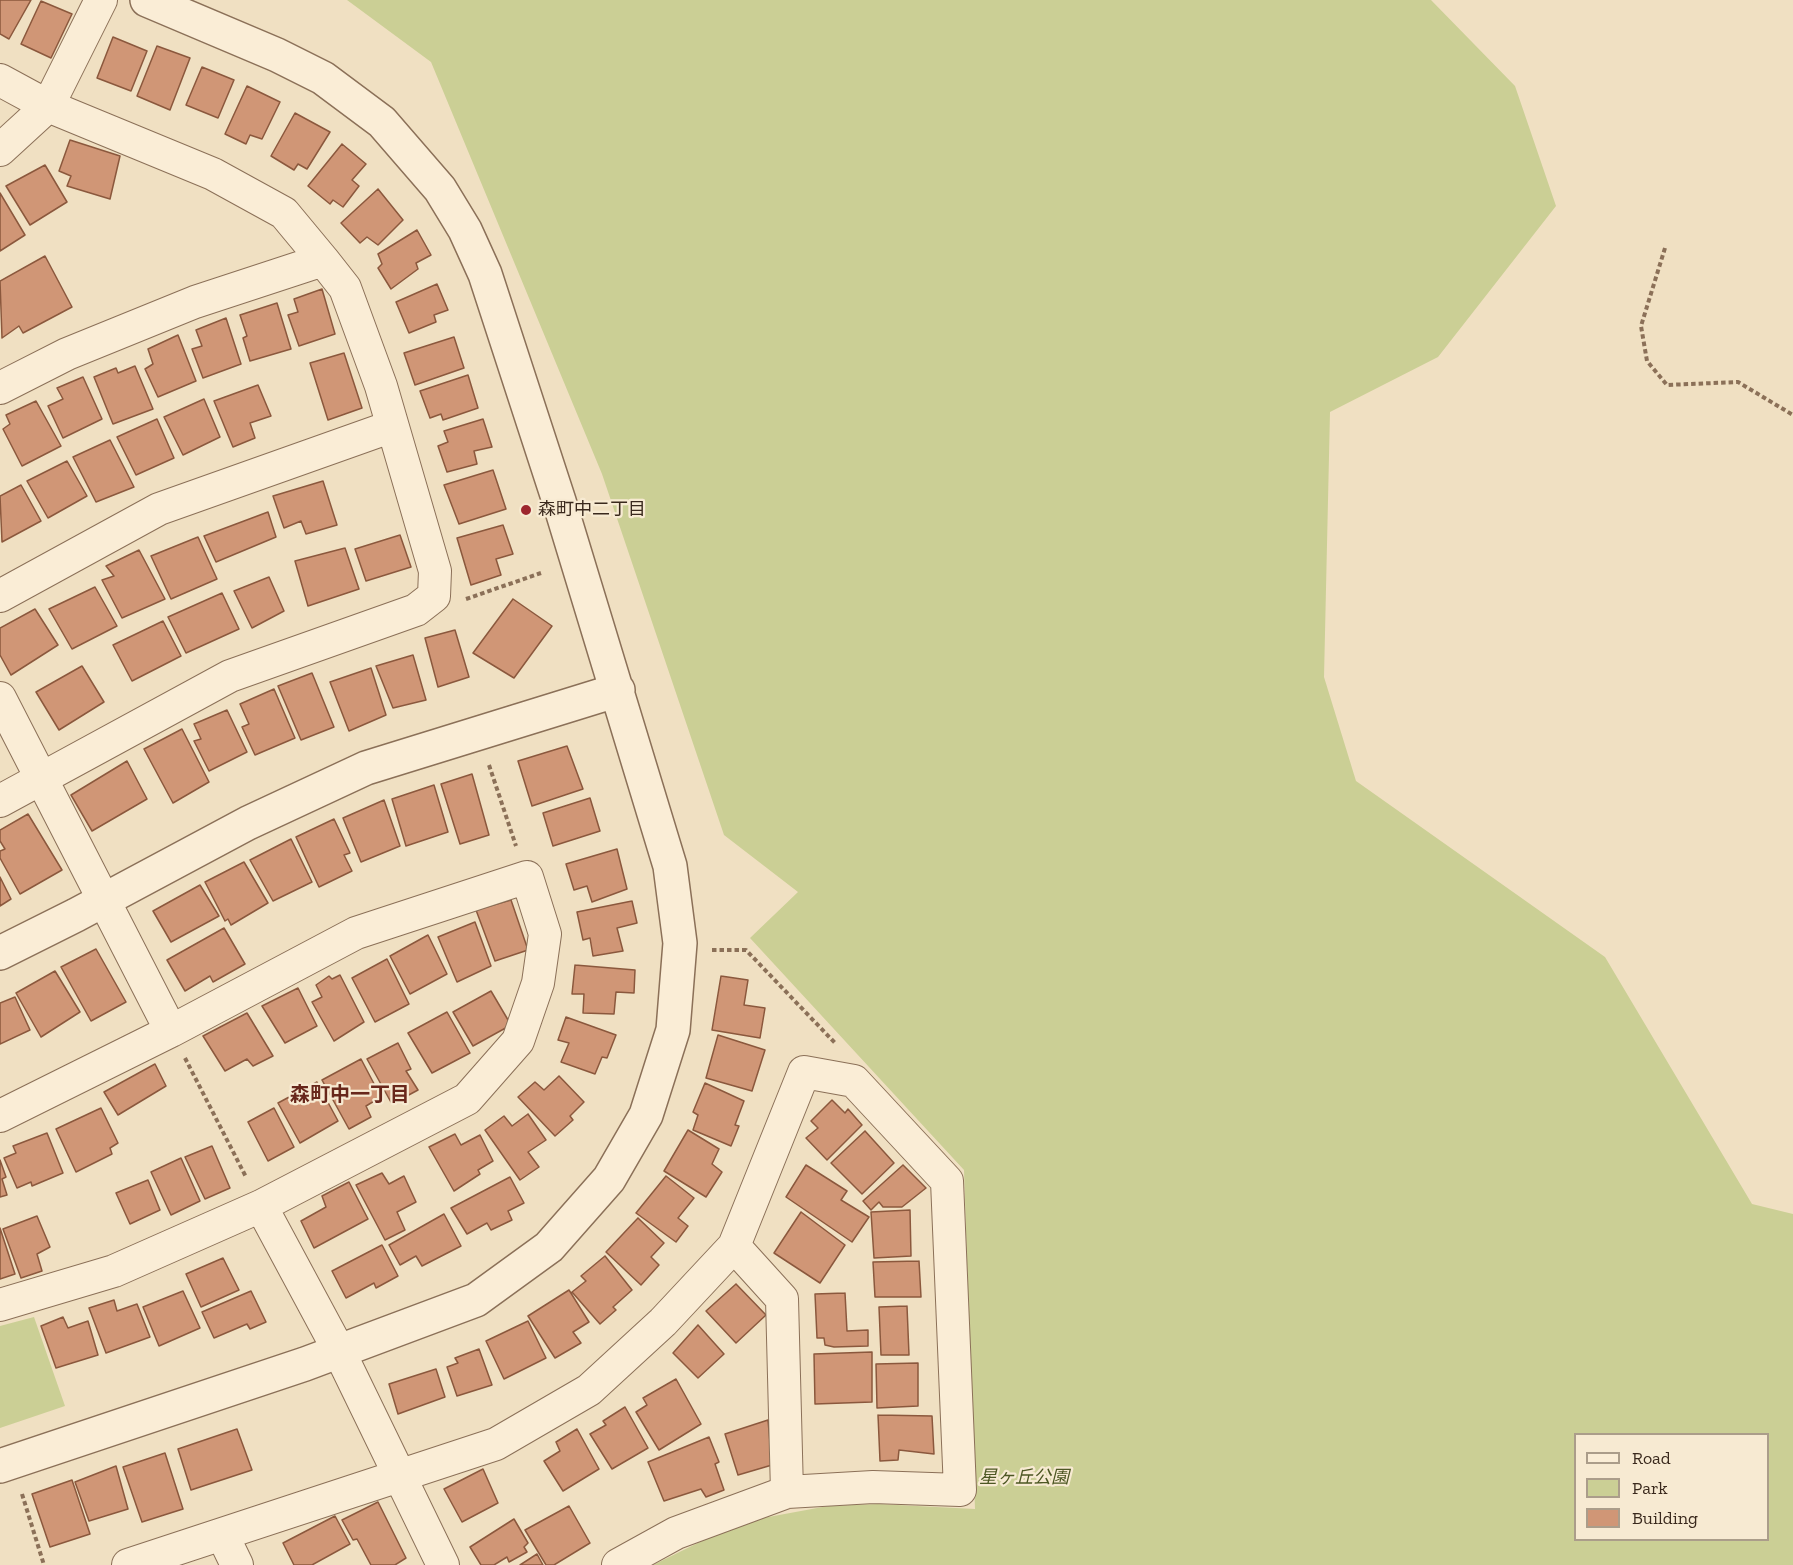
<!DOCTYPE html>
<meta charset="utf-8">
<style>
body{margin:0}
#map{position:relative;width:1793px;height:1565px;overflow:hidden;background:#f0e0c2;font-family:"Zilla Slab",serif}
canvas{display:block}
.legend{position:absolute;left:1574px;top:1433px;width:195px;height:108px;box-sizing:border-box;background:#f7ead2;border:2px solid #ab9d8a;margin:0;padding:8px 10px;list-style:none;font-size:18px;color:#3a291d}
.legend li{display:flex;align-items:center;gap:12px;height:30px}
.legend b{width:30px;border:2px solid #ab9d8a}
</style>
<div id="map">
<canvas width="1793" height="1565"></canvas>
<ul class="legend">
<li><b style="height:8px;background:#faedd6"></b>Road</li>
<li><b style="height:16px;background:#cbcf95"></b>Park</li>
<li><b style="height:16px;background:#d09676"></b>Building</li>
</ul>
</div>
<script>
const g = document.querySelector('canvas').getContext('2d');
g.lineJoin = 'round';
function fillPath(path, color) {
  g.fillStyle = color;
  g.fill(path, 'evenodd');
}
function poly(rows) {
  const path = new Path2D();
  for (const r of rows) {
    path.moveTo(r[0], r[1]);
    for (let i = 2; i < r.length; i += 2) path.lineTo(r[i], r[i + 1]);
  }
  return path;
}
function trace(path, color, width, dash) {
  g.strokeStyle = color;
  g.lineWidth = width;
  g.lineCap = dash ? 'butt' : 'round';
  g.setLineDash(dash || []);
  g.stroke(path);
}
function drawText(font, color, halo, rows, align = 'center') {
  g.font = font + ' "Zilla Slab","Noto Sans JP",serif';
  g.lineWidth = 4.5;
  g.setLineDash([]);
  g.textBaseline = 'middle';
  g.strokeStyle = halo;
  g.fillStyle = color;
  for (const [text, x, y, turn = 0] of rows) {
    g.save();
    g.translate(x, y);
    g.rotate((+turn || 0) * Math.PI / 180);
    g.textAlign = isNaN(turn) ? turn : align;
    if (halo) g.strokeText(text, 0, 0);
    g.fillText(text, 0, 0);
    g.restore();
  }
}
const green = poly([
 [347,0,1431,0,1515,86,1556,206,1438,357,1330,412,1324,677,1356,781,1605,957,1752,1204,1793,1214,1793,1565,653,1565,708,1538,763,1518,828,1506,878,1504,975,1509,964,1170,750,938,798,892,724,835,602,474,431,62],
 [1576,1434,1768,1434,1768,1540,1576,1540],
 [34,1317,65,1406,0,1428,0,1326]
]);
const building = poly([
 [0,0,31,0,9,39,0,34,0,0],
 [41,1,72,14,51,58,21,44,41,1],
 [113,37,147,51,131,91,97,78,113,37],
 [157,46,190,58,170,110,137,96,157,46],
 [202,67,234,80,218,118,186,105,202,67],
 [247,86,280,102,262,139,250,135,246,144,225,134,247,86],
 [295,113,330,132,307,169,298,164,294,170,271,156,295,113],
 [70,140,120,156,110,199,67,186,71,176,59,171,70,140],
 [342,144,366,164,352,180,359,186,343,207,333,200,330,204,308,186,342,144],
 [45,165,67,202,30,225,6,186,45,165],
 [378,189,403,220,378,245,367,237,360,243,341,223,378,189],
 [0,193,25,235,0,251,0,193],
 [417,230,431,255,416,263,418,269,391,289,378,268,382,264,378,254,417,230],
 [45,256,72,307,23,333,19,326,2,338,0,281,45,256],
 [437,284,448,310,434,315,436,322,409,333,396,302,437,284],
 [322,289,335,334,299,346,288,315,298,312,294,299,322,289],
 [277,303,291,349,250,361,243,338,247,336,240,315,277,303],
 [226,318,241,364,203,378,192,349,202,346,196,330,226,318],
 [178,335,196,381,158,397,145,369,153,364,148,349,178,335],
 [454,337,464,368,415,385,404,353,454,337],
 [344,353,362,408,328,420,310,363,344,353],
 [135,366,153,409,113,424,94,377,116,368,118,373,135,366],
 [468,375,478,408,443,420,441,414,430,418,420,391,468,375],
 [83,377,102,419,63,438,48,406,63,399,57,388,83,377],
 [258,385,271,416,250,423,255,438,233,447,214,401,258,385],
 [204,399,220,437,183,455,164,417,204,399],
 [36,401,61,446,22,466,3,429,10,424,6,415,36,401],
 [157,419,174,458,136,475,117,437,157,419],
 [483,419,492,447,474,451,477,464,447,472,438,446,448,442,444,431,483,419],
 [110,440,134,487,96,502,73,457,110,440],
 [67,461,87,496,48,518,27,481,67,461],
 [493,470,506,509,459,524,444,485,493,470],
 [323,481,337,525,306,534,301,521,284,528,273,496,323,481],
 [21,485,41,521,2,542,0,496,21,485],
 [268,512,276,537,216,562,204,536,268,512],
 [503,525,513,554,496,559,501,575,471,585,457,538,503,525],
 [400,535,411,567,366,581,355,549,400,535],
 [198,537,217,579,171,599,151,556,198,537],
 [345,548,359,589,308,606,295,561,345,548],
 [139,550,165,599,122,618,102,580,114,576,106,566,139,550],
 [269,577,284,611,252,628,234,591,269,577],
 [95,587,117,626,72,649,49,609,95,587],
 [222,593,239,629,186,653,168,617,222,593],
 [513,599,552,626,514,678,473,653,513,599],
 [35,609,58,645,11,675,0,655,0,628,35,609],
 [163,621,181,656,132,681,113,645,163,621],
 [455,630,469,677,438,687,425,638,455,630],
 [413,655,426,700,393,708,376,666,413,655],
 [82,666,104,702,59,730,36,692,82,666],
 [371,668,386,715,349,731,330,682,371,668],
 [312,673,334,727,301,740,278,686,312,673],
 [274,689,295,738,255,755,242,727,249,724,240,704,274,689],
 [227,710,247,752,209,771,194,741,201,739,194,724,227,710],
 [182,729,209,782,173,803,144,749,182,729],
 [567,746,583,789,532,806,518,761,567,746],
 [127,761,147,799,92,831,71,795,127,761],
 [472,774,489,835,460,844,441,784,472,774],
 [434,785,448,832,406,846,392,799,434,785],
 [590,798,600,831,553,846,543,813,590,798],
 [384,800,400,846,361,862,343,818,384,800],
 [28,814,62,870,20,894,0,858,0,851,5,849,0,841,0,830,28,814],
 [334,819,350,853,344,855,352,871,319,887,296,837,334,819],
 [291,839,312,882,273,901,250,860,291,839],
 [617,849,627,889,592,902,587,886,574,890,566,864,617,849],
 [244,862,268,903,231,925,228,919,225,921,205,882,244,862],
 [0,877,11,899,0,906,0,877],
 [200,885,219,916,171,942,153,911,200,885],
 [511,900,528,950,495,961,476,910,511,900],
 [632,901,637,923,617,928,623,951,593,956,590,938,583,940,577,912,632,901],
 [475,922,491,966,457,982,438,937,475,922],
 [224,928,245,964,213,982,210,976,185,991,167,960,224,928],
 [428,935,447,974,410,994,390,956,428,935],
 [96,949,126,1002,91,1021,61,967,96,949],
 [387,959,409,1004,375,1022,352,978,387,959],
 [575,965,635,970,634,993,616,992,614,1014,583,1013,584,994,572,994,575,965],
 [55,971,80,1012,41,1037,16,993,55,971],
 [340,975,364,1022,334,1041,312,1002,322,997,316,985,329,976,332,979,340,975],
 [721,976,748,980,744,1005,765,1008,760,1038,712,1030,721,976],
 [298,988,317,1026,285,1043,262,1006,298,988],
 [491,991,511,1025,473,1046,453,1012,491,991],
 [15,997,30,1030,0,1044,0,1003,15,997],
 [447,1012,470,1053,432,1073,408,1033,447,1012],
 [247,1013,273,1056,253,1066,247,1059,225,1071,203,1036,247,1013],
 [566,1017,616,1035,607,1058,602,1057,595,1074,561,1062,569,1043,558,1040,566,1017],
 [718,1035,765,1050,752,1091,706,1078,718,1035],
 [398,1043,411,1069,406,1071,418,1090,392,1104,367,1059,398,1043],
 [361,1059,381,1097,366,1106,371,1117,349,1129,322,1080,361,1059],
 [155,1064,166,1086,118,1115,104,1092,155,1064],
 [559,1076,584,1102,570,1116,573,1120,555,1136,518,1097,535,1082,544,1090,559,1076],
 [317,1082,338,1121,300,1143,278,1103,317,1082],
 [705,1083,744,1101,735,1125,739,1126,731,1146,693,1130,698,1115,693,1112,705,1083],
 [832,1100,845,1113,848,1109,862,1125,827,1160,806,1138,818,1128,811,1121,832,1100],
 [101,1108,118,1143,110,1148,112,1154,76,1172,56,1129,101,1108],
 [274,1108,294,1147,268,1161,248,1122,274,1108],
 [528,1114,546,1140,528,1152,539,1167,520,1180,485,1130,504,1116,512,1126,528,1114],
 [688,1130,719,1149,712,1164,722,1172,706,1197,664,1171,688,1130],
 [865,1131,894,1163,862,1194,831,1163,865,1131],
 [47,1133,63,1173,32,1186,31,1182,17,1188,4,1158,16,1153,13,1146,47,1133],
 [455,1134,461,1145,480,1135,493,1161,478,1170,480,1174,454,1191,429,1147,455,1134],
 [212,1146,230,1188,205,1199,185,1157,212,1146],
 [181,1158,200,1201,171,1215,151,1172,181,1158],
 [0,1160,6,1177,2,1179,7,1195,0,1197,0,1160],
 [806,1165,847,1191,841,1200,869,1217,852,1242,786,1197,806,1165],
 [903,1165,926,1188,902,1207,883,1207,879,1202,871,1210,863,1201,903,1165],
 [382,1173,389,1184,404,1176,416,1202,397,1212,405,1230,385,1240,356,1185,382,1173],
 [666,1176,694,1198,678,1218,688,1226,676,1242,636,1213,666,1176],
 [510,1177,524,1203,508,1211,512,1220,491,1230,487,1223,467,1234,451,1208,510,1177],
 [148,1180,160,1210,130,1224,116,1193,148,1180],
 [349,1182,368,1219,314,1248,301,1221,326,1207,322,1196,349,1182],
 [910,1210,911,1256,874,1258,871,1212,910,1210],
 [801,1212,845,1245,820,1283,774,1253,801,1212],
 [444,1214,461,1246,422,1266,416,1256,400,1265,389,1245,444,1214],
 [37,1216,50,1247,37,1254,42,1271,21,1278,3,1229,37,1216],
 [638,1218,664,1243,651,1257,659,1265,641,1285,606,1252,638,1218],
 [0,1228,15,1274,0,1279,0,1228],
 [382,1245,398,1276,376,1288,374,1283,346,1298,332,1271,382,1245],
 [605,1256,632,1290,613,1307,616,1310,600,1324,572,1292,586,1281,581,1276,605,1256],
 [223,1258,239,1290,201,1307,186,1274,223,1258],
 [919,1261,921,1297,875,1297,873,1262,919,1261],
 [736,1284,766,1315,736,1343,706,1311,736,1284],
 [569,1290,589,1322,573,1332,581,1343,555,1358,528,1316,569,1290],
 [183,1291,200,1328,159,1346,143,1307,183,1291],
 [251,1291,266,1322,250,1329,247,1324,214,1338,202,1312,251,1291],
 [845,1293,847,1331,868,1330,868,1346,834,1347,825,1345,824,1338,817,1338,815,1294,845,1293],
 [114,1300,117,1311,137,1304,150,1337,106,1353,89,1308,114,1300],
 [907,1306,909,1355,881,1355,879,1307,907,1306],
 [63,1317,68,1328,88,1321,98,1355,56,1368,41,1326,63,1317],
 [528,1321,546,1358,504,1379,486,1341,528,1321],
 [698,1325,724,1354,698,1378,673,1353,698,1325],
 [479,1349,492,1385,457,1396,447,1367,458,1363,455,1358,479,1349],
 [872,1352,872,1402,815,1404,814,1354,872,1352],
 [918,1363,918,1406,877,1408,876,1364,918,1363],
 [436,1369,445,1397,398,1414,389,1384,436,1369],
 [676,1379,701,1424,659,1450,636,1412,647,1405,643,1398,676,1379],
 [625,1407,648,1448,612,1469,590,1434,606,1425,603,1421,625,1407],
 [878,1415,932,1416,934,1454,899,1450,898,1460,880,1461,878,1415],
 [768,1420,772,1465,738,1475,725,1434,768,1420],
 [237,1429,252,1470,191,1490,178,1449,237,1429],
 [577,1429,599,1469,563,1491,544,1461,560,1451,556,1442,577,1429],
 [709,1437,719,1462,715,1464,724,1490,706,1497,701,1489,664,1501,648,1462,709,1437],
 [165,1453,183,1509,142,1522,123,1467,165,1453],
 [116,1466,128,1509,89,1521,75,1482,116,1466],
 [483,1469,498,1503,462,1522,444,1489,483,1469],
 [72,1480,90,1534,50,1547,32,1494,72,1480],
 [378,1502,406,1558,395,1565,371,1565,357,1539,353,1540,342,1520,378,1502],
 [569,1506,590,1543,554,1565,546,1565,525,1530,569,1506],
 [335,1516,350,1544,312,1565,294,1565,283,1543,335,1516],
 [514,1519,528,1543,524,1547,527,1552,509,1562,507,1557,494,1565,481,1565,470,1547,514,1519],
 [537,1554,543,1565,520,1565,537,1554]
]);
const path = poly([
 [1665,248,1641,326,1647,361,1667,385,1738,382,1793,415],
 [466,599,541,573],
 [489,765,516,846],
 [712,950,746,950,835,1043],
 [185,1058,246,1177],
 [22,1494,44,1565]
]);
const minor = poly([
 [0,80,48,106,213,174,284,213,323,260],
 [0,150,48,106,101,0],
 [0,388,67,354,195,302,323,260,345,288,381,386,435,571,434,596,416,610,230,676,0,801],
 [0,596,159,509,390,427],
 [0,698,171,1031],
 [0,1116,171,1031,356,933,527,877,545,934,538,983,518,1041,467,1099,261,1206,114,1271,0,1305],
 [261,1206,339,1351,443,1565],
 [734,1246,782,1299,787,1492],
 [223,1536,237,1565],
 [128,1565,496,1444,589,1390,663,1322,734,1246,804,1072,854,1081,947,1181,960,1490,873,1487,787,1492,676,1533,618,1565]
]);
const tertiary = poly([
 [0,953,76,915,248,823,366,768,618,690],
 [0,1466,305,1364,476,1300,549,1247,609,1179,646,1115,673,1030,680,943,670,866,559,501,485,274,465,230,440,189,382,122,323,78,277,55,147,0]
]);
const markers = [
 [526,510,6,"#9d262d"]
];
const poiNames = [
 ["森町中二丁目",538,510]
];
const parkNames = [
 ["星ヶ丘公園",1024,1478]
];
const neighbourhoodNames = [
 ["森町中一丁目",350,1095]
];
fillPath(green, '#cbcf95');
fillPath(building, '#d09676');
trace(building, '#8b583d', 1.5);
trace(minor, '#8b7058', 34);
trace(tertiary, '#8b7058', 36);
trace(path, '#8b7058', 4, [4.5, 3]);
trace(minor, '#faedd6', 32);
trace(tertiary, '#faedd6', 33);
for (const [x, y, r, color] of markers) {
  const dot = new Path2D();
  dot.arc(x, y, r, 0, 2 * Math.PI);
  g.fillStyle = color;
  g.fill(dot);
  trace(dot, '#f7ead2', 2);
}
drawText('18px', '#3a291d', '#f7ead2', poiNames, 'left');
drawText('italic 18px', '#4d5723', '#f7ead2', parkNames);
drawText('bold 20px', '#68271b', '#f7ead2', neighbourhoodNames);
</script>
